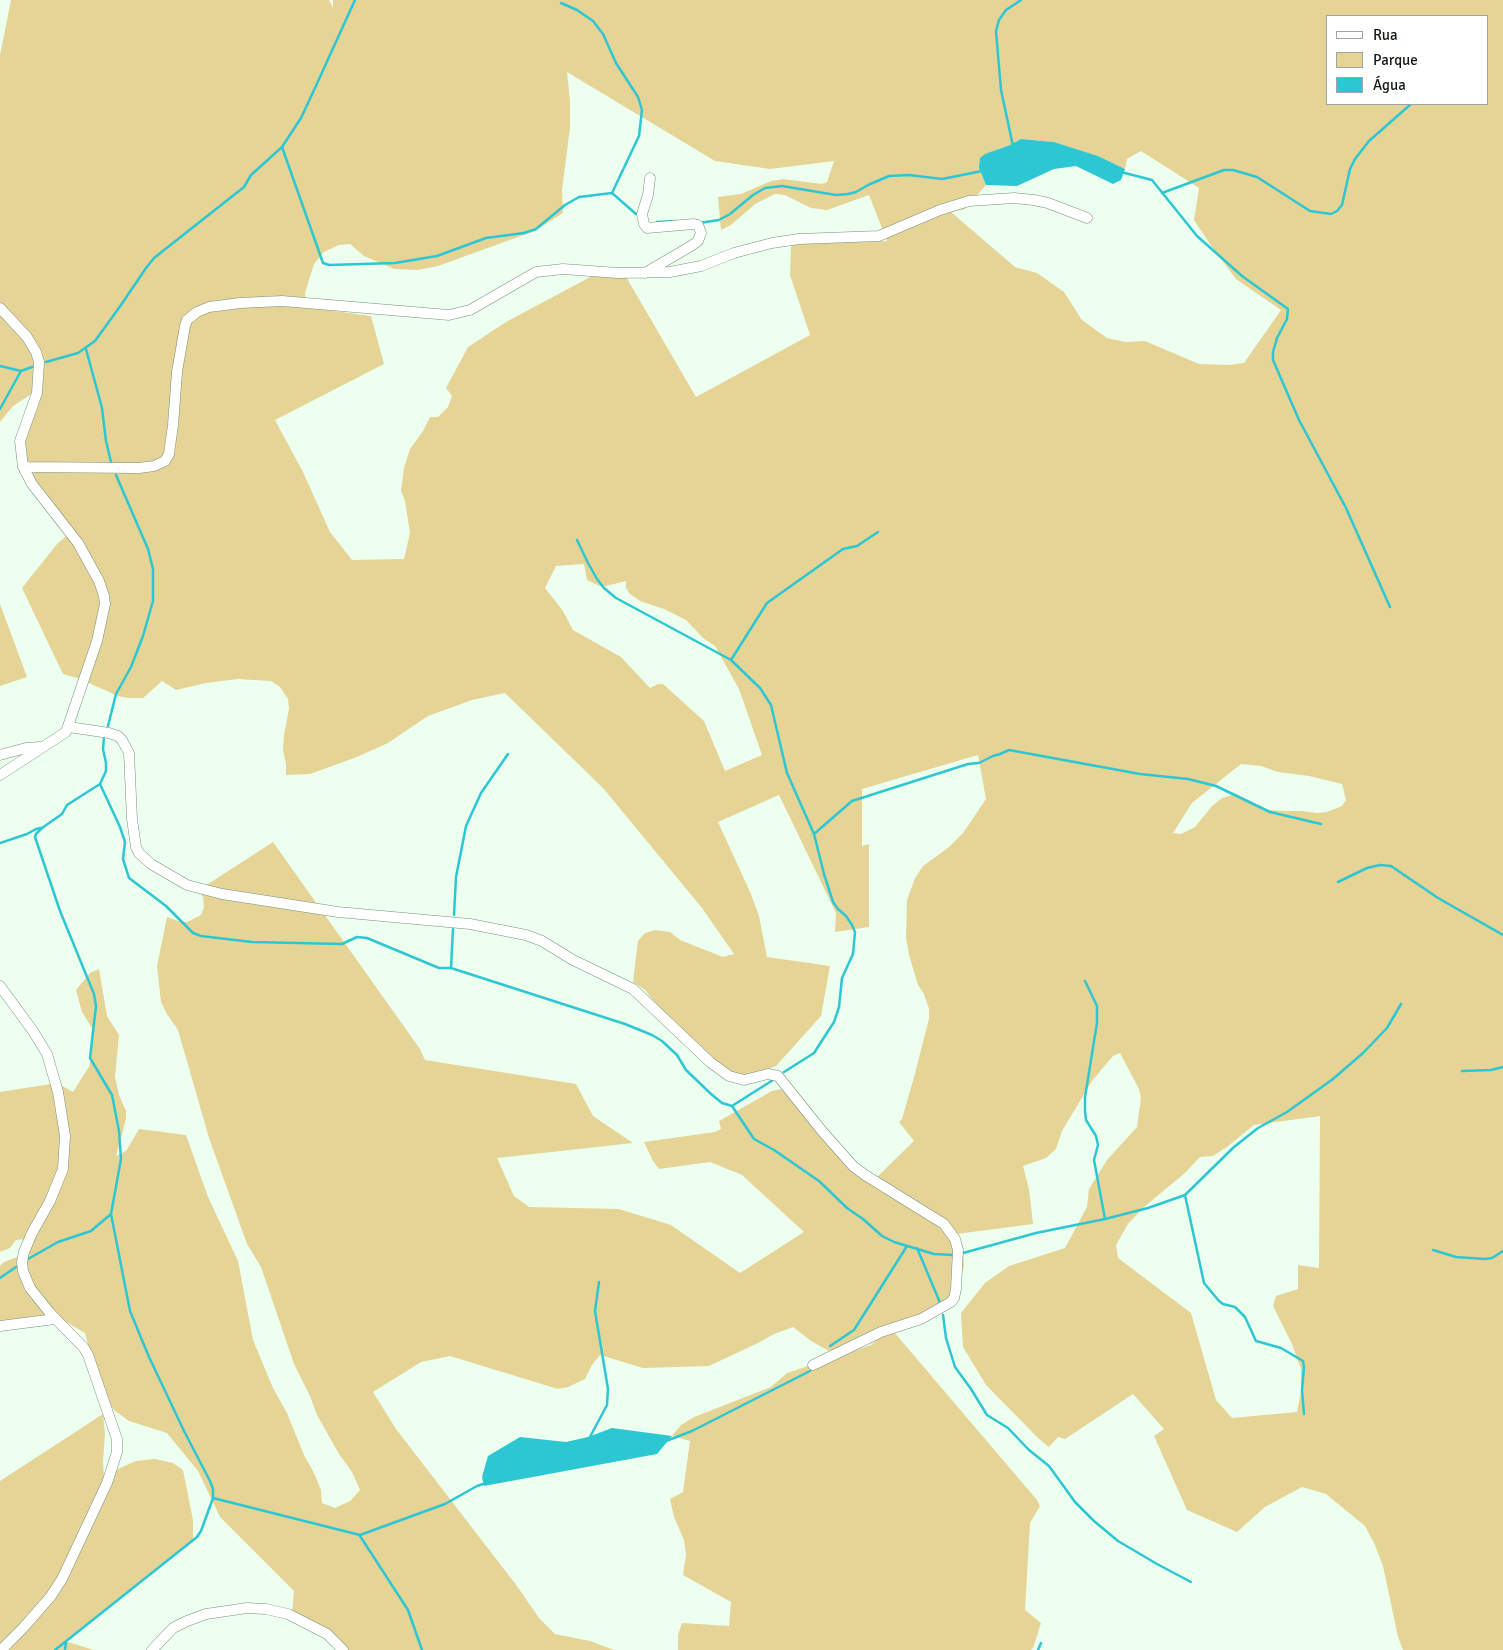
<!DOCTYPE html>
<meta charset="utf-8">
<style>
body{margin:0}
#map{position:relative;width:1503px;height:1650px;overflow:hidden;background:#edffef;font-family:Signika,sans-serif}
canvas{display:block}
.legend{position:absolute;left:1326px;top:15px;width:162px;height:90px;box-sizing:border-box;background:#fff;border:1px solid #a0a4a0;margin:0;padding:6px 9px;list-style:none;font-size:15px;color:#111b12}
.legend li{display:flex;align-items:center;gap:10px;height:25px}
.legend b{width:25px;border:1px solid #a0a4a0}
</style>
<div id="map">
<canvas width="1503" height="1650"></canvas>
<ul class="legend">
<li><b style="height:6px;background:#fff"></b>Rua</li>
<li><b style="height:14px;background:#e5d496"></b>Parque</li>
<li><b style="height:14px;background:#2cc7d3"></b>Água</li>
</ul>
</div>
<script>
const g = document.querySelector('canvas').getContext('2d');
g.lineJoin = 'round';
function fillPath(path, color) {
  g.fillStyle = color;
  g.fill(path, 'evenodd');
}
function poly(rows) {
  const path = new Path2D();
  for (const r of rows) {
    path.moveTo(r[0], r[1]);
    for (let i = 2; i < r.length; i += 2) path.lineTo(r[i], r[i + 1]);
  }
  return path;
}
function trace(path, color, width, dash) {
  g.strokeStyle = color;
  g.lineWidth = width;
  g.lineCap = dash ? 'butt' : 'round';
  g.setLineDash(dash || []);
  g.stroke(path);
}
const green = poly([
 [11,0,329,0,333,8,333,0,1503,0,1503,1650,1403,1650,1398,1637,1383,1566,1375,1545,1365,1526,1326,1494,1302,1487,1265,1507,1237,1532,1187,1510,1154,1436,1164,1429,1133,1394,1065,1439,1058,1437,1049,1447,1038,1438,986,1385,963,1347,961,1313,985,1283,1009,1266,1065,1248,1087,1207,1089,1189,1107,1160,1137,1127,1141,1098,1139,1089,1120,1053,1113,1056,1092,1081,1062,1131,1056,1149,1046,1158,1023,1166,1029,1189,1033,1224,957,1234,963,1249,964,1265,956,1298,948,1303,829,1351,811,1341,793,1327,774,1334,758,1343,709,1366,643,1368,600,1355,592,1365,585,1379,568,1387,558,1389,450,1356,421,1362,373,1392,396,1429,517,1586,539,1618,555,1634,590,1641,614,1650,347,1650,292,1615,294,1591,220,1517,198,1471,167,1433,129,1421,114,1410,98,1387,85,1333,56,1316,0,1322,0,1266,4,1262,17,1257,21,1252,24,1239,16,1240,10,1248,0,1252,0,1092,57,1083,73,1092,90,1065,92,1028,82,1012,76,990,90,973,99,969,107,1016,119,1035,115,1077,119,1095,126,1111,126,1119,116,1156,126,1151,139,1129,186,1135,208,1197,238,1261,253,1340,273,1388,287,1413,304,1455,314,1473,321,1490,322,1503,335,1508,350,1501,360,1490,352,1472,339,1454,317,1415,310,1396,294,1364,261,1267,247,1244,209,1138,178,1030,167,1014,161,1002,157,966,167,917,178,921,187,922,201,915,204,907,203,897,197,888,208,884,273,842,420,1049,425,1060,576,1084,593,1116,633,1143,497,1158,514,1196,529,1207,619,1209,671,1225,740,1273,804,1232,742,1175,710,1162,659,1169,653,1161,644,1142,715,1132,721,1129,719,1121,772,1091,781,1089,814,1116,871,1180,878,1176,914,1141,899,1122,902,1119,914,1077,929,1019,929,1009,924,994,918,985,909,955,906,937,907,900,915,878,923,866,949,847,963,833,986,799,978,755,862,789,862,846,869,844,869,927,835,932,836,913,779,795,718,822,751,894,759,916,767,957,830,966,821,1016,776,1066,744,1078,727,1079,676,1029,645,990,633,982,638,941,645,933,655,930,670,932,680,940,723,957,734,954,702,908,603,788,505,693,472,700,428,716,388,743,357,757,310,774,286,775,286,764,283,750,284,735,289,709,288,699,280,687,271,681,238,679,206,683,176,690,162,681,143,698,128,698,118,696,91,684,84,680,63,674,22,588,57,544,65,537,74,534,34,485,33,473,36,469,21,453,36,391,13,406,0,422,0,55],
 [1327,16,1487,16,1487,104,1327,104],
 [567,72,715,161,770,169,834,161,827,182,822,184,783,179,771,181,741,194,718,197,721,230,731,225,755,204,775,194,785,195,811,208,827,210,869,195,887,241,795,243,791,247,790,275,810,335,696,397,625,275,592,276,506,322,468,347,446,388,452,396,448,407,438,417,430,417,423,431,410,449,404,468,401,491,405,501,410,533,404,559,352,560,330,532,303,472,275,420,384,364,371,316,327,310,306,304,305,293,314,264,324,252,339,245,350,244,364,256,394,269,418,270,438,266,535,231,563,213,562,190,570,128,570,101],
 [1021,139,1054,142,1098,156,1125,169,1127,159,1141,151,1199,188,1194,220,1212,247,1236,279,1281,310,1244,363,1230,365,1199,364,1145,341,1125,342,1107,338,1082,320,1064,292,1037,273,1015,267,951,212,965,209,986,185,979,168,998,149,1010,145],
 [584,564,587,580,602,587,626,581,626,588,630,594,640,601,664,609,686,620,703,638,715,646,739,689,762,755,725,771,704,721,663,684,658,684,650,688,621,657,573,630,563,611,545,588,556,566],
 [1241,764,1261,766,1278,772,1309,776,1342,784,1346,800,1342,806,1327,812,1317,813,1301,811,1284,811,1268,810,1236,794,1222,798,1212,806,1195,827,1181,834,1173,833,1192,803],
 [1320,1116,1319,1268,1298,1265,1298,1289,1276,1296,1273,1306,1292,1344,1301,1369,1301,1392,1297,1412,1232,1418,1216,1400,1191,1313,1118,1258,1116,1245,1128,1224,1144,1207,1185,1173,1200,1157,1213,1156,1227,1147,1254,1125],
 [0,604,27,677,0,686],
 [894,1332,1037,1500,1040,1506,1030,1523,1025,1610,1041,1623,1033,1648,1031,1650,678,1650,678,1635,682,1623,729,1626,731,1602,683,1575,686,1555,684,1540,674,1517,670,1499,683,1492,690,1441,672,1436,681,1425,694,1417,771,1387,787,1373,871,1345,878,1338],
 [103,1414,105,1434,103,1461,104,1480,120,1468,136,1461,155,1459,173,1463,183,1470,193,1520,193,1539,65,1641,94,1650,0,1650,0,1481]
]);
const water = poly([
 [1021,139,1054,142,1098,156,1125,169,1121,180,1113,184,1076,166,1054,169,1017,186,986,185,979,168,980,158,985,154,1010,145],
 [612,1428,672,1436,657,1454,484,1486,482,1477,488,1456,520,1437,566,1442,588,1437]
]);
const stream = poly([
 [561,3,577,10,593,21,603,34,616,63,638,97,642,110,639,136,612,193],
 [1013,146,1001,90,996,31,999,20,1006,10,1021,0],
 [282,147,323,263,329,265,395,263,437,256,486,238,524,233,536,229,565,205,579,197,612,193],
 [1121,172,1152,180,1197,236,1242,276,1288,309,1287,319,1277,338,1273,352,1273,360,1299,420,1346,508,1390,607],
 [612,193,636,214],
 [1162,193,1224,170,1233,170,1257,177,1310,211,1331,214,1337,211,1342,205,1350,169,1355,159,1369,141,1411,104],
 [657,222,676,221],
 [699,223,719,220,730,214,753,195,765,188,782,186,836,195,848,194,856,192,868,185,889,176,909,175,942,179,982,171],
 [86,349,102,408,106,441,111,462],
 [46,362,78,353,95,341,121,305,146,268,154,258,244,187,251,175,282,147,301,118,315,88,355,0],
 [0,366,21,371,32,367],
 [0,409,21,371],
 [577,540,588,563,597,579,604,588,616,598,731,660,760,688,771,705,787,773,814,834,824,874,833,902,838,909,846,916,852,925,855,932,853,954,842,978,839,1007,834,1022,814,1053,784,1072],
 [731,660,767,603,843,549,857,546,878,532],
 [108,726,116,694,131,667,143,636,153,601,153,569,148,549,116,475],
 [100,784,120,827,125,842,123,859,129,878,166,906,193,933,201,936,252,942,342,944,357,937,367,938,439,968,451,968,625,1024,652,1035,662,1041,677,1055,686,1070,711,1094,722,1103,732,1106,754,1139,774,1150,819,1181,847,1208,863,1219,882,1236,894,1242,934,1254,953,1255],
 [814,834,852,801,968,764,979,763,993,756,1000,754,1009,750,1140,774,1188,779,1216,786,1270,812,1321,824],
 [0,843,27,834,36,829,41,828],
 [1338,882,1367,868,1380,865,1391,866,1438,898,1503,935],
 [454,915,456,877,466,826,481,793,508,754],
 [451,968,453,929],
 [1085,981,1097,1006,1097,1023,1085,1097,1085,1111,1086,1120,1096,1136,1098,1145,1094,1160,1105,1219],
 [1462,1071,1491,1070,1503,1067],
 [732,1106,773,1080],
 [1185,1195,1204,1283,1219,1301,1223,1304,1235,1307,1245,1317,1256,1341,1281,1348,1303,1361,1304,1367,1302,1390,1304,1414],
 [917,1248,941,1305],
 [1433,1250,1456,1257,1485,1259,1492,1258,1503,1251],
 [963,1253,1036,1233,1105,1219,1148,1208,1185,1195,1234,1147,1258,1128,1287,1112,1333,1079,1363,1053,1387,1028,1401,1004],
 [28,1259,58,1242,91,1231,111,1214],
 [0,1278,16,1267],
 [943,1315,946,1338,955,1367,971,1389,987,1415,1008,1428,1029,1450,1049,1466,1075,1502,1094,1521,1118,1541,1157,1564,1191,1582],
 [830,1346,854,1330,907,1246],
 [590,1437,607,1405,608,1389,595,1311,599,1282],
 [666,1441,692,1431,810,1371],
 [213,1498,360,1535,445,1504,477,1486,486,1483],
 [360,1536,408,1610,422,1650],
 [55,1650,197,1537,201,1531,213,1498,213,1489,210,1481,184,1431,149,1357,130,1311,111,1214,121,1159,119,1131,112,1095,90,1058,96,1006,94,994,60,911,35,837,36,834,42,828,62,814,67,805,100,784,106,771,106,763,103,749,104,737],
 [65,1650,66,1642],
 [1038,1650,1041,1643]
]);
const minor = poly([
 [645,273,691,246,698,241,701,233,698,225,694,224,647,228,644,224,642,214,648,195,650,178],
 [0,308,27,337,36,352,39,362,37,393,20,441,23,467,32,484,78,543,99,581,104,596,105,604,97,641,66,732,0,775],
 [23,467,139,468,154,466,165,461,169,454,173,425,177,372,185,326,187,320,197,312,209,307,240,303,282,301,449,315,470,310,536,272,563,269,618,273,670,272,701,266,734,253,772,243,799,239,879,236,940,210,969,201,1014,198,1034,200,1048,203,1087,218],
 [69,727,109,733,118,736,122,740,129,753,132,819,136,847,139,853,151,864,187,885,222,894,338,912,470,924,526,935,542,941,573,960,633,989,710,1062,729,1076,744,1080,768,1074,778,1076,822,1131,853,1166,865,1175,944,1224,955,1239,958,1250,956,1289,954,1298,951,1302,921,1319,881,1332,813,1365],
 [0,755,26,748,40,747],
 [0,986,33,1031,47,1054,58,1092,65,1136,63,1169,50,1201,32,1233,24,1252,22,1262,23,1271,30,1288,50,1313,84,1348,88,1355,117,1439,117,1452,107,1483,62,1579,51,1596,24,1627,1,1650],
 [0,1326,55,1319],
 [152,1650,173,1628,187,1621,206,1614,247,1608,266,1609,288,1614,327,1634,343,1650]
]);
fillPath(green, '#e5d496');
fillPath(water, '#2cc7d3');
trace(stream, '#2cc7d3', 2.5);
trace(minor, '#76917a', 11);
trace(minor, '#fff', 10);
</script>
